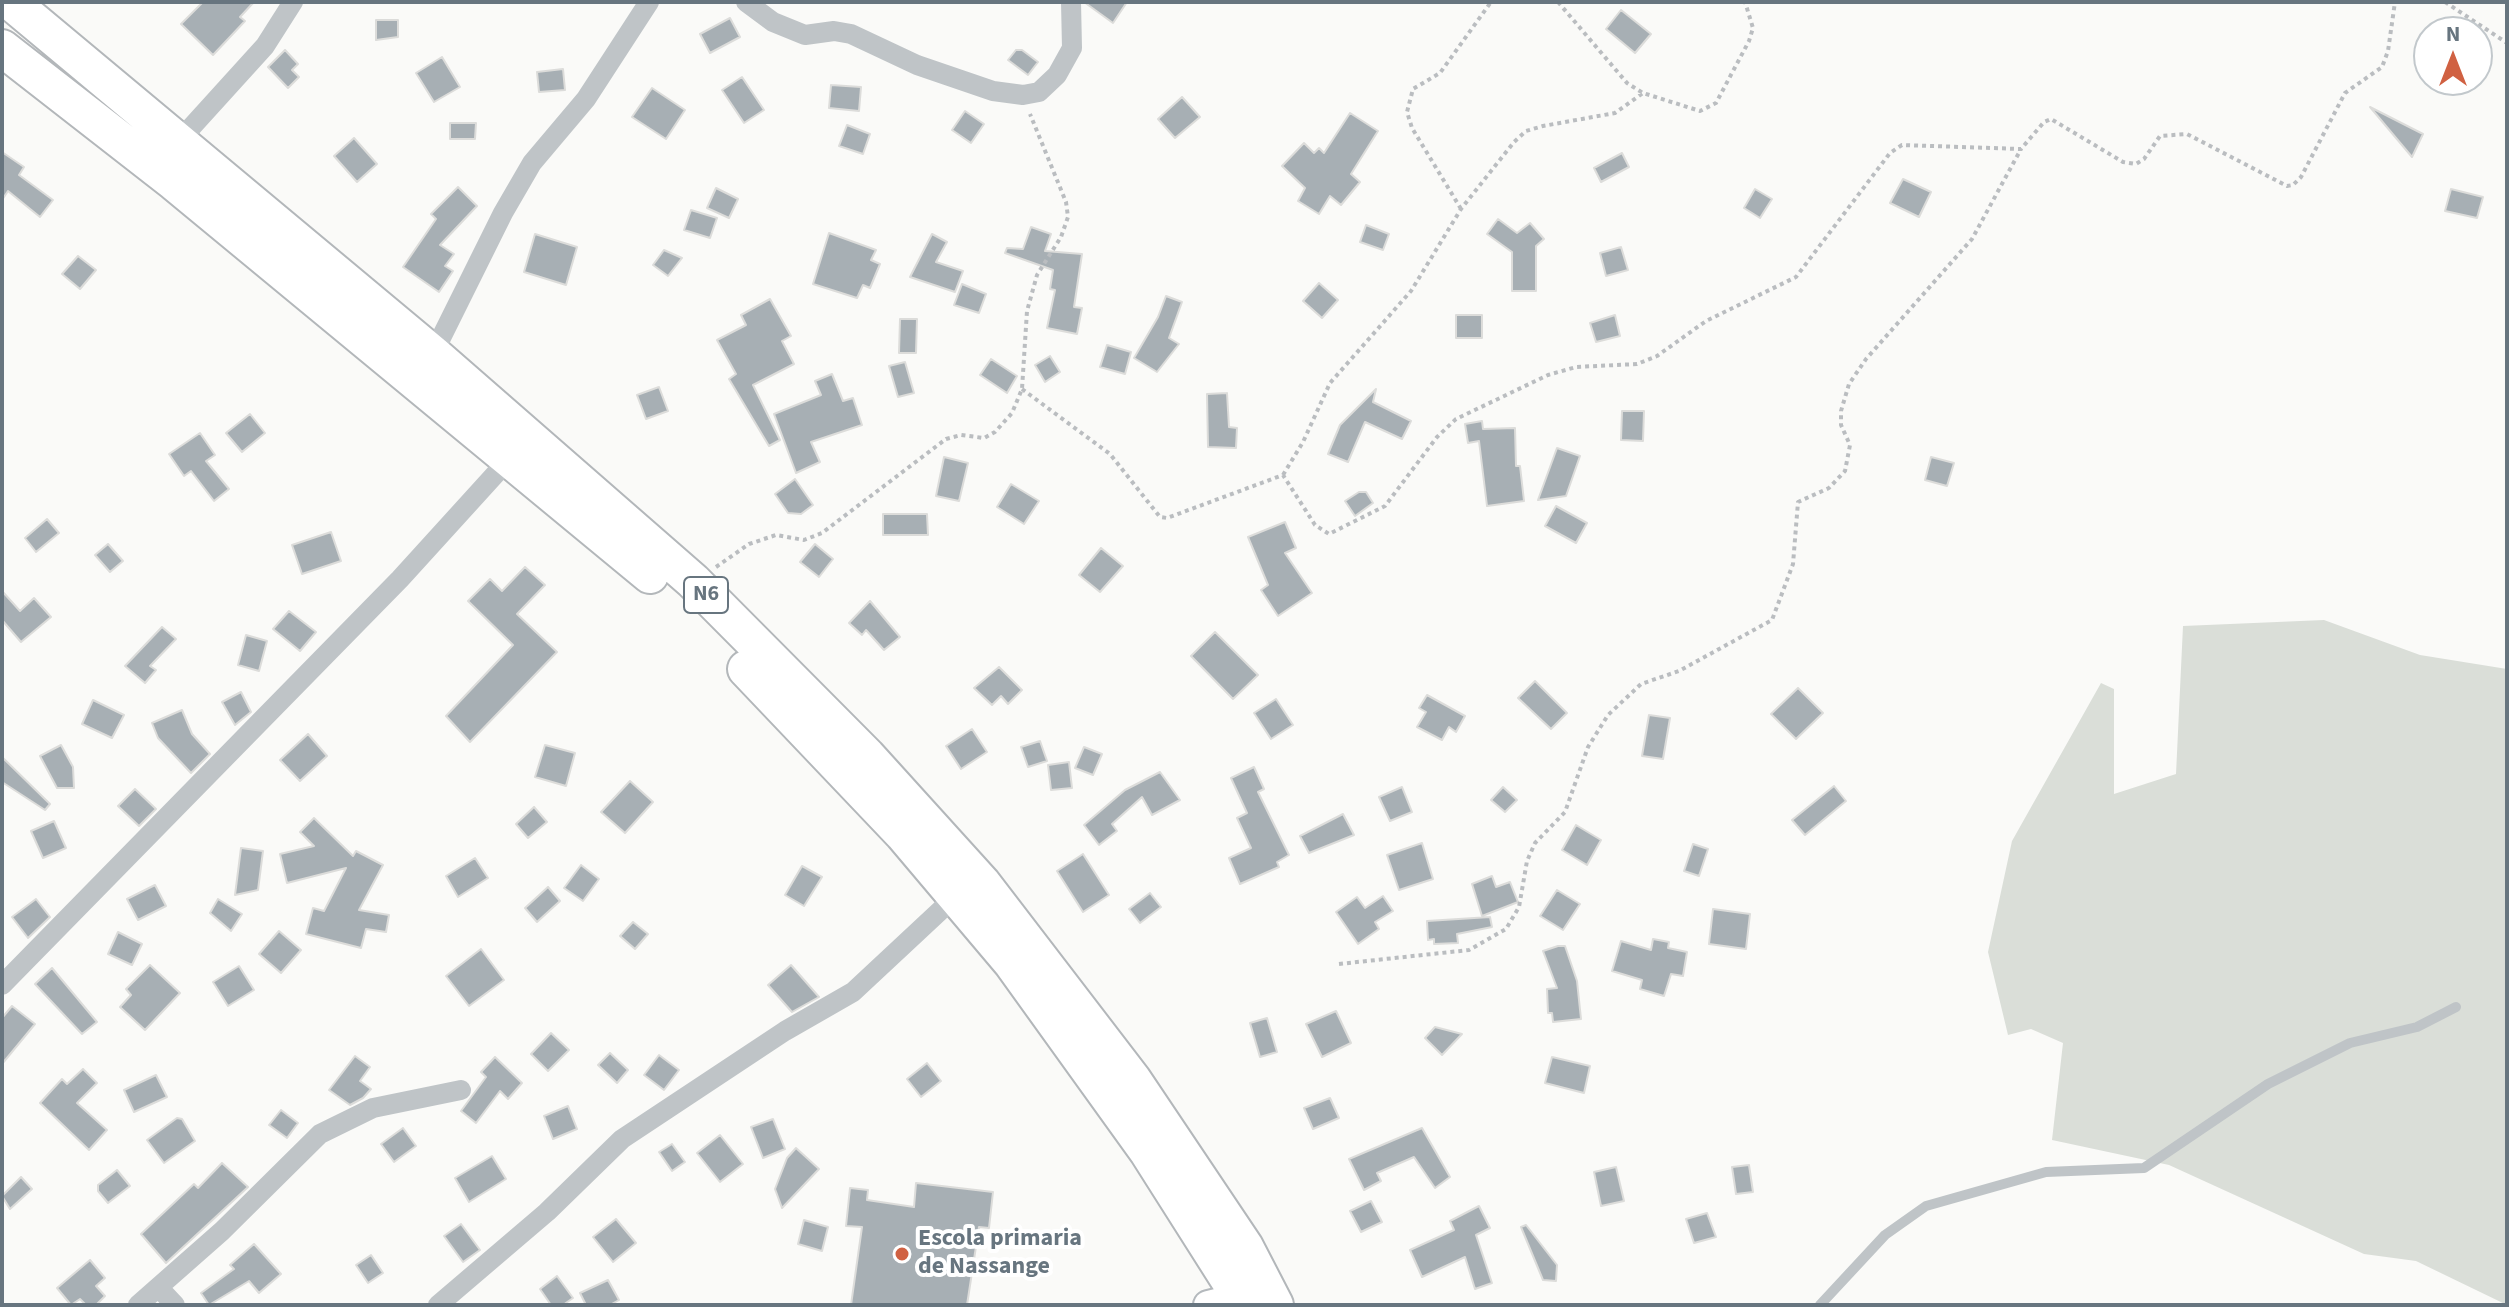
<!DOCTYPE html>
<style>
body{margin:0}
#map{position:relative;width:2509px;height:1307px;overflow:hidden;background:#fafaf8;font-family:"Source Sans 3",sans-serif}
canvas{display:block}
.frame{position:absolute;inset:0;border:4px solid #67757f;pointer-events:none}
.north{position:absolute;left:2413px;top:16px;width:80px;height:80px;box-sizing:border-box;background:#fff;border:2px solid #c2c8cc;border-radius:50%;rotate:0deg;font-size:22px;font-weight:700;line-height:32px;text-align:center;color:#67757f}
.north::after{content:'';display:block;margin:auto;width:28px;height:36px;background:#d06142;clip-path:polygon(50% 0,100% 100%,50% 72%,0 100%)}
</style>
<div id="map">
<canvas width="2509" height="1307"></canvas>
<div class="frame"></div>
<div class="north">N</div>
</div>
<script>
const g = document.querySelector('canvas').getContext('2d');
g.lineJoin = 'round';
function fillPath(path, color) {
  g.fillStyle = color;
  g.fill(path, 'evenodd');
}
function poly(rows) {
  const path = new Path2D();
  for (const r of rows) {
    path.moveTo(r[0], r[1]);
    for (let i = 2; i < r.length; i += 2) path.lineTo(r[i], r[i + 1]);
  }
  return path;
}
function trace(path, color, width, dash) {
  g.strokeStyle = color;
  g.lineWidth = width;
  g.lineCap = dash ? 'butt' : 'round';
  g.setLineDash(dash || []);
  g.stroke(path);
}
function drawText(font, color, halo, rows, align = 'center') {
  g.font = font + ' "Source Sans 3",sans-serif';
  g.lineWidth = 8;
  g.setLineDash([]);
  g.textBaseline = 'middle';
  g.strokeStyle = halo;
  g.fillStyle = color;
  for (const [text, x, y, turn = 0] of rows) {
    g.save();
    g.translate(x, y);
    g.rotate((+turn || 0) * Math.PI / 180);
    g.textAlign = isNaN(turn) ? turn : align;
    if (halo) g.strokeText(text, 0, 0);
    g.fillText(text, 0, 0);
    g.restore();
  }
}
const green = poly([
 [2324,620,2420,655,2507,669,2507,1305,2416,1261,2364,1254,2169,1165,2052,1140,2063,1043,2031,1029,2008,1035,1988,952,2012,841,2101,683,2114,689,2114,794,2176,774,2183,626]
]);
const building = poly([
 [203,2,254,2,240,17,245,21,213,55,181,24,203,2],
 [1084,2,1127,2,1113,23,1084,2],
 [1621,10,1651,34,1635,53,1606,29,1621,10],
 [730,18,740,37,710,53,700,34,730,18],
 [376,20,398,20,398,37,376,40,376,20],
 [285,50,298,64,292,70,299,77,288,88,268,67,285,50],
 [1016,50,1022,50,1038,62,1028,75,1008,60,1016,50],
 [442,57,460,87,434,102,416,73,442,57],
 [563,69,565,90,539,92,537,72,563,69],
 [742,77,764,110,744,123,722,90,742,77],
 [831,85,861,87,859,111,829,108,831,85],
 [652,88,685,110,666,139,632,117,652,88],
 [1182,97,1200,117,1175,138,1158,119,1182,97],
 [2370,107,2423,134,2412,157,2370,107],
 [965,111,984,124,971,143,952,130,965,111],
 [1350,113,1378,131,1351,174,1360,182,1341,205,1330,196,1319,214,1298,201,1305,188,1282,166,1304,143,1314,153,1319,148,1324,153,1350,113],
 [450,123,476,123,475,139,450,139,450,123],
 [847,125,870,134,863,154,839,146,847,125],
 [354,138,377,164,357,182,334,156,354,138],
 [2,152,24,167,19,175,53,200,40,217,8,191,2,200,2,152],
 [1622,153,1629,167,1601,182,1594,168,1622,153],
 [1903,179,1931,192,1919,217,1890,203,1903,179],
 [458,187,477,206,440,245,454,254,445,266,453,271,439,292,403,267,436,219,431,214,458,187],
 [716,188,738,199,729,218,707,208,716,188],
 [1755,189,1772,199,1760,218,1744,208,1755,189],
 [2451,189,2483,197,2477,218,2445,211,2451,189],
 [691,210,717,218,710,238,684,230,691,210],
 [1498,219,1517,233,1530,223,1544,239,1536,246,1536,291,1512,291,1512,252,1487,234,1498,219],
 [1366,225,1389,234,1383,250,1360,242,1366,225],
 [1031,227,1051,234,1045,251,1082,254,1074,307,1082,308,1077,334,1047,328,1055,290,1050,289,1053,270,1005,253,1007,248,1023,249,1031,227],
 [829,233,876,250,871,260,880,264,870,288,863,285,857,298,813,284,829,233],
 [535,234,577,247,566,285,524,272,535,234],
 [932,234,947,242,936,262,963,271,955,292,910,277,932,234],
 [1621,247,1628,270,1606,276,1600,253,1621,247],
 [664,250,682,258,668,276,653,265,664,250],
 [78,256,96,270,80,289,62,274,78,256],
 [1319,283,1338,300,1322,318,1303,301,1319,283],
 [962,284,986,294,979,313,954,305,962,284],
 [1166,296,1182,302,1169,338,1179,344,1157,372,1134,358,1158,317,1166,296],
 [770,299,791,336,782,341,794,364,753,385,780,440,769,446,729,379,736,374,717,340,746,325,741,315,770,299],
 [1456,315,1482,315,1482,338,1456,338,1456,315],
 [1615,315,1620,336,1596,342,1590,323,1615,315],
 [900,319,917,319,916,353,899,353,900,319],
 [1107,345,1131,352,1125,374,1100,367,1107,345],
 [1050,356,1060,372,1045,382,1035,365,1050,356],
 [991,359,1017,376,1007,393,980,375,991,359],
 [905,362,914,393,898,397,889,366,905,362],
 [832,374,843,401,853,398,862,425,811,442,820,462,796,473,774,414,821,395,815,381,832,374],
 [659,387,668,411,646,419,637,395,659,387],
 [1376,389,1373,402,1411,421,1402,439,1365,422,1348,462,1328,454,1340,425,1376,389],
 [1227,393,1229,427,1237,428,1236,448,1208,447,1207,394,1227,393],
 [1622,411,1644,411,1643,441,1621,440,1622,411],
 [250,414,265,433,242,452,226,433,250,414],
 [1482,421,1483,429,1515,428,1516,466,1520,466,1524,501,1487,506,1479,441,1468,443,1465,424,1482,421],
 [200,433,215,455,206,461,229,489,214,501,191,471,184,476,169,454,200,433],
 [1557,448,1580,456,1566,496,1538,500,1557,448],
 [944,457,968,463,959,501,936,496,944,457],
 [1931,457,1954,463,1947,486,1925,480,1931,457],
 [795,479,813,505,801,514,788,513,775,494,795,479],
 [1011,484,1039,501,1024,524,997,507,1011,484],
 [1359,492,1366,492,1373,503,1355,516,1345,501,1359,492],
 [1556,506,1587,523,1576,543,1545,526,1556,506],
 [883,514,927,514,928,535,883,535,883,514],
 [47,519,59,533,36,552,25,538,47,519],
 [1285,522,1296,548,1285,553,1312,593,1278,616,1261,590,1268,585,1248,537,1285,522],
 [331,532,341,561,302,574,292,545,331,532],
 [108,544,123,561,110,572,95,555,108,544],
 [815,544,833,559,819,577,800,562,815,544],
 [1101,548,1123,566,1100,592,1079,575,1101,548],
 [525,567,545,585,517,614,557,652,470,742,446,716,513,645,468,601,490,579,502,591,525,567],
 [2,591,20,611,34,598,51,617,21,642,2,620,2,591],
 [870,601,900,637,884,650,866,630,862,635,849,623,870,601],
 [289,611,316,632,300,651,273,629,289,611],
 [162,627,176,639,150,666,156,670,145,683,125,666,162,627],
 [1215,632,1258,675,1233,699,1191,656,1215,632],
 [246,635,267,641,259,671,238,665,246,635],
 [999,667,1022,690,1008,704,1001,696,992,705,974,688,999,667],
 [1535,681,1567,713,1551,729,1518,698,1535,681],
 [1798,688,1823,713,1796,739,1771,714,1798,688],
 [241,692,251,712,235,725,222,702,241,692],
 [1427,695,1465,716,1456,732,1449,727,1442,740,1417,727,1426,712,1419,708,1427,695],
 [1276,699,1293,725,1271,739,1254,713,1276,699],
 [93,700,124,715,112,738,82,724,93,700],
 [182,710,192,734,210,754,191,773,158,738,152,723,182,710],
 [1649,715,1670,718,1663,759,1642,756,1649,715],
 [972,729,987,752,961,769,946,746,972,729],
 [308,734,327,756,300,781,280,760,308,734],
 [1040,741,1047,761,1028,767,1021,747,1040,741],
 [61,745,73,767,74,788,57,788,40,756,61,745],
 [545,745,575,753,566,786,535,777,545,745],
 [1084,747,1102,754,1093,775,1075,768,1084,747],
 [2,757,50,804,45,810,2,782,2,757],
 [1069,762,1072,788,1051,790,1048,765,1069,762],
 [1254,767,1264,789,1258,792,1289,855,1277,862,1279,867,1240,884,1229,858,1251,848,1237,818,1247,813,1231,778,1254,767],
 [1160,772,1180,800,1152,815,1142,797,1112,824,1117,831,1099,845,1084,825,1125,790,1160,772],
 [630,781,653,802,625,833,601,812,630,781],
 [1834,786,1846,801,1805,835,1792,820,1834,786],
 [1402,787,1412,812,1390,821,1379,797,1402,787],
 [1503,787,1517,800,1505,812,1491,800,1503,787],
 [135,789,156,809,139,826,118,806,135,789],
 [534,807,547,822,528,838,516,824,534,807],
 [1343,814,1354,835,1309,853,1300,836,1343,814],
 [314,818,353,856,356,851,383,865,359,910,389,915,386,932,366,929,361,948,306,934,313,908,324,911,346,868,287,883,280,854,314,846,300,832,314,818],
 [54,821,66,848,43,858,31,831,54,821],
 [1576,825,1601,840,1587,865,1562,850,1576,825],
 [1422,843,1433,879,1399,890,1387,855,1422,843],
 [1693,844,1708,849,1699,876,1684,871,1693,844],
 [241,848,263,851,258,890,235,895,241,848],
 [1083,854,1109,895,1083,912,1057,871,1083,854],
 [475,858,488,878,458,897,446,876,475,858],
 [581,865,599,879,583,901,564,888,581,865],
 [802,866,822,877,804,906,785,895,802,866],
 [1492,876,1496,887,1510,882,1518,902,1482,916,1472,884,1492,876],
 [155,885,166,906,138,920,127,899,155,885],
 [548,887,560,901,537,922,525,908,548,887],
 [1557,890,1580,904,1563,930,1540,916,1557,890],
 [1150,893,1161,907,1140,923,1129,909,1150,893],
 [1383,896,1393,911,1375,922,1379,929,1358,944,1336,912,1357,897,1365,908,1383,896],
 [36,899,50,917,28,938,12,917,36,899],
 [218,899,242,914,231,931,210,913,218,899],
 [1713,909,1750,914,1746,949,1709,944,1713,909],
 [1490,917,1492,927,1457,934,1458,943,1434,944,1434,939,1428,940,1427,921,1490,917],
 [633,922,648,934,635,949,620,936,633,922],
 [279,931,301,950,281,973,259,954,279,931],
 [118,932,142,944,132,965,108,954,118,932],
 [1653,939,1669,942,1668,948,1687,952,1683,976,1671,974,1664,996,1640,989,1642,980,1612,971,1621,941,1651,950,1653,939],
 [1558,946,1565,946,1577,981,1581,1019,1553,1022,1552,1013,1548,1013,1547,989,1557,988,1543,951,1558,946],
 [481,949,504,980,469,1006,446,976,481,949],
 [150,965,180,993,145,1030,120,1007,131,995,126,989,150,965],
 [791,965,819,997,792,1012,768,985,791,965],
 [239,966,254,990,228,1006,213,982,239,966],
 [52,968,97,1022,82,1034,35,984,52,968],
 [12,1006,35,1024,2,1064,2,1018,12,1006],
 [1336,1011,1351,1043,1322,1057,1306,1024,1336,1011],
 [1267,1018,1277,1052,1260,1057,1250,1023,1267,1018],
 [1435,1027,1462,1034,1442,1055,1425,1038,1435,1027],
 [551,1033,569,1050,548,1071,531,1054,551,1033],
 [610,1053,628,1070,617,1083,598,1065,610,1053],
 [659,1055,679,1070,664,1090,644,1075,659,1055],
 [355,1056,370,1067,360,1081,371,1089,363,1098,350,1105,329,1090,355,1056],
 [495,1057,522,1083,508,1099,500,1091,476,1123,461,1111,486,1077,481,1072,495,1057],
 [1552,1057,1590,1066,1584,1093,1545,1083,1552,1057],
 [927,1063,941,1081,921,1097,907,1079,927,1063],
 [83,1069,97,1083,77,1103,107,1130,89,1150,40,1103,62,1079,67,1084,83,1069],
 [156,1075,167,1097,134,1112,124,1090,156,1075],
 [1330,1098,1339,1118,1313,1129,1304,1108,1330,1098],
 [568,1106,577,1129,553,1139,544,1116,568,1106],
 [281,1110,298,1123,287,1138,269,1125,281,1110],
 [177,1118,182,1119,195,1141,164,1163,147,1140,177,1118],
 [773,1119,785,1149,763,1158,751,1127,773,1119],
 [403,1128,416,1146,394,1162,381,1144,403,1128],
 [1422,1128,1450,1177,1435,1188,1414,1157,1377,1173,1381,1181,1364,1190,1349,1159,1422,1128],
 [720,1135,743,1164,720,1182,697,1153,720,1135],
 [672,1144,685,1162,672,1171,659,1152,672,1144],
 [796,1148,819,1169,782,1208,775,1189,787,1158,796,1148],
 [492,1156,506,1179,469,1202,455,1178,492,1156],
 [222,1163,248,1187,166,1263,141,1234,194,1184,198,1188,222,1163],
 [1749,1165,1753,1192,1736,1194,1732,1167,1749,1165],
 [1616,1167,1624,1201,1601,1206,1594,1172,1616,1167],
 [117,1170,130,1186,108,1203,98,1191,98,1185,117,1170],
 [21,1177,32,1189,10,1209,2,1196,21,1177],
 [916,1183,993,1192,989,1228,979,1227,967,1305,851,1305,862,1227,846,1226,850,1188,868,1190,867,1200,914,1207,916,1183],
 [1371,1201,1382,1222,1361,1232,1350,1211,1371,1201],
 [1479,1206,1490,1228,1476,1235,1492,1283,1475,1289,1465,1257,1422,1277,1410,1250,1454,1230,1450,1221,1479,1206],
 [1707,1213,1716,1237,1694,1243,1686,1219,1707,1213],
 [616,1219,636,1243,613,1262,593,1237,616,1219],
 [804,1220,828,1227,822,1251,798,1244,804,1220],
 [461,1224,480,1250,463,1262,444,1236,461,1224],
 [1526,1225,1557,1265,1556,1281,1543,1280,1521,1227,1526,1225],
 [254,1244,281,1274,259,1293,249,1281,209,1305,201,1293,234,1269,230,1265,254,1244],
 [371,1255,383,1273,368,1283,356,1265,371,1255],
 [90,1260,105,1278,96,1286,105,1296,96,1305,86,1305,80,1299,71,1305,57,1288,90,1260],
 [557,1276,573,1298,563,1305,551,1305,540,1289,557,1276],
 [608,1280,619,1300,610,1305,586,1305,580,1293,608,1280]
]);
const path = poly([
 [1558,2,1627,83,1643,93,1700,111,1716,103,1749,41,1753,28,1745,2],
 [2445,2,2507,43],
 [1461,209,1412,128,1407,112,1413,89,1440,73,1491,2],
 [1022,389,1110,454,1160,517,1167,518,1283,475,1315,525,1329,534,1385,506,1437,437,1456,419,1548,375,1576,367,1637,364,1657,356,1706,321,1796,277,1890,153,1902,145,2021,149,2044,122,2051,119,2123,162,2136,164,2144,159,2160,136,2187,134,2287,186,2293,185,2301,177,2345,93,2382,67,2388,51,2395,2],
 [1283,475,1303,442,1330,383,1411,291,1461,209,1514,142,1526,131,1543,126,1615,113,1643,93],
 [716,567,749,544,776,535,804,540,822,533,946,439,961,435,984,438,995,432,1012,413,1022,389,1027,311,1037,275,1061,237,1068,217,1066,202,1030,114],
 [1339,964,1469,950,1506,929,1519,907,1527,861,1535,843,1565,812,1588,747,1608,715,1641,684,1679,671,1772,620,1793,564,1798,502,1829,488,1845,471,1850,445,1841,425,1841,411,1849,384,1866,359,1972,239,2021,149]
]);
const lane = poly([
 [1820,1305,1885,1235,1926,1206,2046,1172,2144,1168,2268,1084,2350,1043,2417,1027,2456,1007]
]);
const street = poly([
 [746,2,773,22,805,35,834,31,851,34,917,65,993,91,1023,95,1039,92,1057,75,1072,48,1071,2],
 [177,143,265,46,293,2],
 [429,362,503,213,532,163,586,99,649,2],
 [2,985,400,579,510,458],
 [159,1288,175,1305],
 [138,1305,222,1231,320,1134,373,1108,461,1090],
 [438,1305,547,1212,622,1139,785,1031,853,992,957,895]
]);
const secondary = poly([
 [1208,1305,1240,1297]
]);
const highway = poly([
 [11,2,433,354,693,581,867,756,982,883,1133,1080,1245,1247,1275,1305],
 [2,48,174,182,650,575],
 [746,669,903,834,1012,963,1148,1152,1245,1305]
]);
const markers = [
 [902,1254,8,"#d06142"]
];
const shields = [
 [706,595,44]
];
const shieldNames = [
 ["N6",706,595]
];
const poiNames = [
 ["Escola primaria",918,1240],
 ["de Nassange",918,1268]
];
fillPath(green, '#daded8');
fillPath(building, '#a7afb4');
trace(building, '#dcdcda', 2);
trace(secondary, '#b4b9bd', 32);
trace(highway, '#b3b7ba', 40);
trace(path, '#babdc0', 4, [4, 4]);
trace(lane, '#bfc4c7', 10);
trace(street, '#bfc4c7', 20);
trace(secondary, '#fff', 28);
trace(highway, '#fff', 36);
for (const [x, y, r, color] of markers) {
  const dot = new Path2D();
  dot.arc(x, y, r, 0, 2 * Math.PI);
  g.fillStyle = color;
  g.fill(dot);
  trace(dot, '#fff', 3);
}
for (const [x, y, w] of shields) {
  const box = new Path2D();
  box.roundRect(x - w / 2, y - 18, w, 36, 6);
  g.fillStyle = '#fff';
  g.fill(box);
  trace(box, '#67757f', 2);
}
drawText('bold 22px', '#67757f', null, shieldNames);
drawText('bold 24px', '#67757f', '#fff', poiNames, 'left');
</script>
